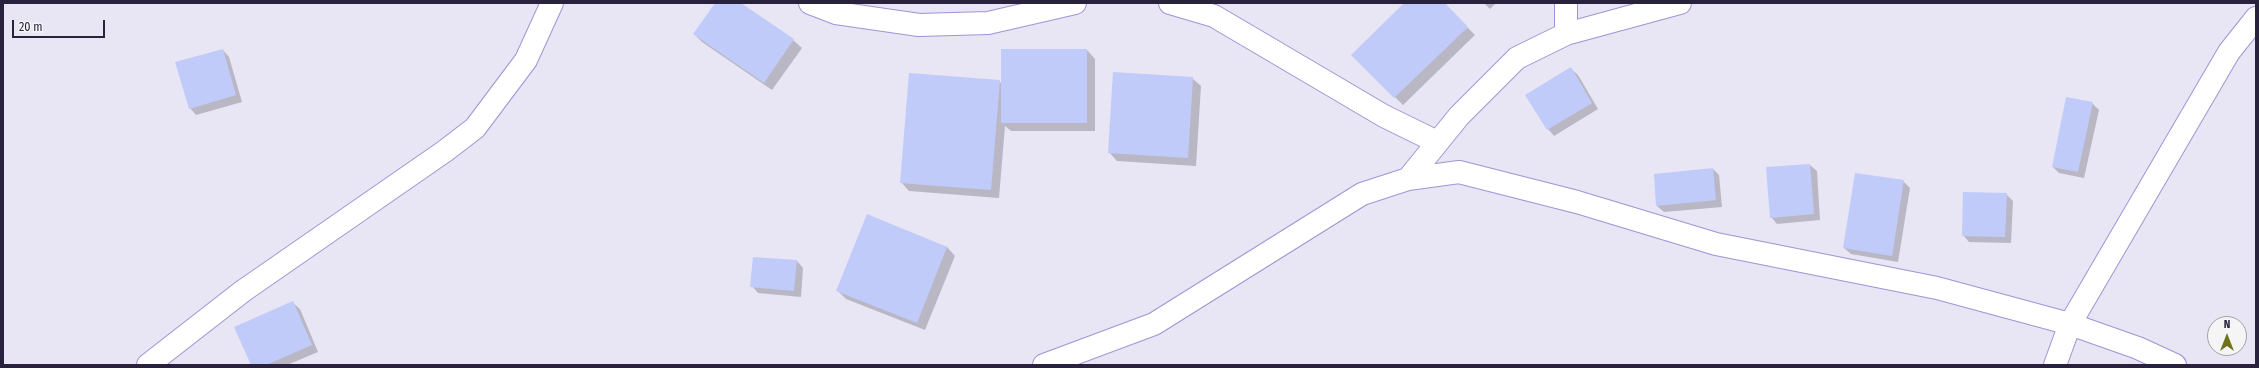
<!DOCTYPE html>
<style>
body{margin:0}
#map{position:relative;width:2259px;height:368px;overflow:hidden;background:#e8e5f4;font-family:"Fira Sans Condensed",sans-serif}
canvas{display:block}
.frame{position:absolute;inset:0;border:4px solid #28223c;pointer-events:none}
.north{position:absolute;left:2207px;top:316px;width:40px;height:40px;box-sizing:border-box;background:#f5f5f5;border:1px solid #a3a1ab;border-radius:50%;rotate:0deg;font-size:11px;font-weight:700;line-height:16px;text-align:center;color:#28223c}
.north::after{content:'';display:block;margin:auto;width:14px;height:18px;background:#6c731b;clip-path:polygon(50% 0,100% 100%,50% 72%,0 100%)}
.scale{position:absolute;left:12px;top:20px;width:93px;height:18px;box-sizing:border-box;border:2px solid #28223c;border-top:0;padding-left:5px;font-size:12px;line-height:14px;white-space:nowrap;color:#28223c;-webkit-text-stroke:3px #f5f5f5;paint-order:stroke}
</style>
<div id="map">
<canvas width="2259" height="368"></canvas>
<div class="frame"></div>
<div class="north">N</div>
<div class="scale">20 m</div>
</div>
<script>
const g = document.querySelector('canvas').getContext('2d');
g.lineJoin = 'round';
function fillPath(path, color) {
  g.fillStyle = color;
  g.fill(path, 'evenodd');
}
function poly(rows) {
  const path = new Path2D();
  for (const r of rows) {
    path.moveTo(r[0], r[1]);
    for (let i = 2; i < r.length; i += 2) path.lineTo(r[i], r[i + 1]);
  }
  return path;
}
function trace(path, color, width, dash) {
  g.strokeStyle = color;
  g.lineWidth = width;
  g.lineCap = dash ? 'butt' : 'round';
  g.setLineDash(dash || []);
  g.stroke(path);
}
const shadow = poly([
 [716,3,739,3,793,40,802,48,772,90,702,42,694,34],
 [1406,3,1443,3,1475,35,1403,105,1352,55],
 [1484,3,1496,3,1490,9],
 [223,50,229,57,242,102,196,115,190,108],
 [1087,50,1095,59,1095,131,1011,131,1005,126,999,198,909,191,901,182,999,81,1002,84],
 [1571,69,1578,75,1598,109,1554,136,1548,129],
 [1192,78,1201,86,1196,166,1117,161,1109,152],
 [2092,103,2099,110,2084,178,2059,173,2053,167],
 [1810,165,1817,171,1820,220,1777,224,1771,217],
 [1713,169,1719,175,1722,207,1664,212,1657,206],
 [1903,181,1910,188,1898,262,1851,254,1844,248],
 [2006,194,2013,201,2011,243,1969,242,1963,235],
 [868,216,947,247,955,256,925,330,846,299,837,290],
 [797,261,803,268,801,297,758,293,752,286],
 [293,303,300,309,318,352,287,365,252,365]
]);
const building = poly([
 [715,3,741,3,794,39,764,83,693,34],
 [1404,3,1445,3,1468,27,1394,98,1351,55],
 [223,49,236,95,189,109,175,62],
 [1001,49,1087,49,1087,123,1001,123],
 [1571,67,1592,103,1547,130,1525,95],
 [1113,72,1193,77,1188,158,1108,153],
 [909,73,1000,80,991,190,900,183],
 [2066,97,2093,102,2078,172,2052,167],
 [1810,164,1814,214,1770,218,1766,167],
 [1713,168,1716,200,1656,206,1654,174],
 [1855,173,1904,180,1892,256,1843,248],
 [1963,192,2007,193,2005,237,1962,236],
 [867,214,947,247,917,323,836,291],
 [753,257,797,260,794,291,750,287],
 [293,301,312,345,266,365,251,365,234,327]
]);
const minor = poly([
 [810,3,836,13,919,25,988,23,1075,3],
 [1170,3,1214,16,1384,116,1437,142],
 [1566,3,1566,34],
 [1408,179,1459,116,1517,58,1566,34,1680,3],
 [148,365,243,291,445,151,475,128,526,60,552,3],
 [1044,365,1154,324,1362,194,1408,179,1459,172,1577,202,1716,244,1937,288,2070,324,2138,348,2175,365],
 [2055,365,2070,324,2229,52,2256,18]
]);
fillPath(shadow, '#0003');
fillPath(building, '#c0cbfa');
trace(minor, '#a293d6', 24);
trace(minor, '#fff', 22);
</script>
